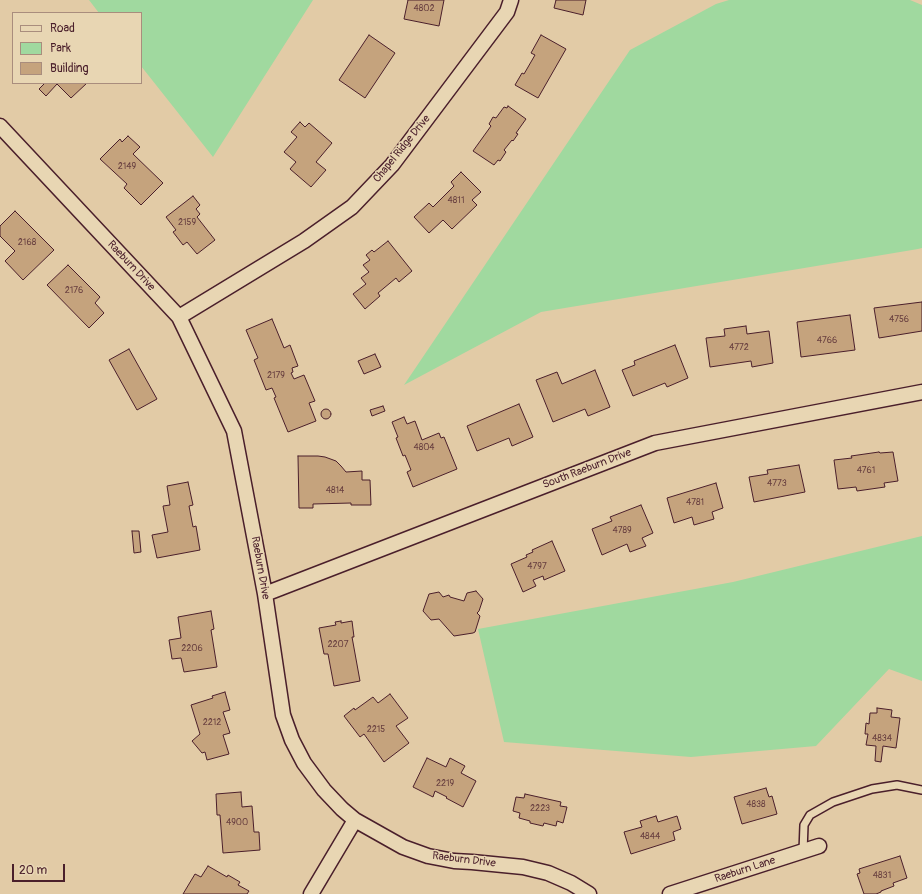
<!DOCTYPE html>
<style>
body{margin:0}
#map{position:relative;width:922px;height:894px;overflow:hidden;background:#e2cba6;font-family:Pangolin,sans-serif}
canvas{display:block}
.legend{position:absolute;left:12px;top:12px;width:130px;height:72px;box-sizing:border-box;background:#e8d6b3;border:1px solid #a98d7d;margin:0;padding:5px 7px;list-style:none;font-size:12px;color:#4a1f2b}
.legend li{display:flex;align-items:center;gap:8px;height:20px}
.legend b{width:20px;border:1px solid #a98d7d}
.scale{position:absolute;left:12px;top:864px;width:53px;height:18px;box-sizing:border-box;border:2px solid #4a1f2b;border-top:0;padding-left:5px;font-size:12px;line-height:14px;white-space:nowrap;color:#4a1f2b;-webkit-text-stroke:3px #e8d6b3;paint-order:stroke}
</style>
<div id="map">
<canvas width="922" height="894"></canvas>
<ul class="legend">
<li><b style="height:5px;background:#e8d6b3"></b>Road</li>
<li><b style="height:11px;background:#a0d99f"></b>Park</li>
<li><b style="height:11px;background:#c5a37d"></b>Building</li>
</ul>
<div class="scale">20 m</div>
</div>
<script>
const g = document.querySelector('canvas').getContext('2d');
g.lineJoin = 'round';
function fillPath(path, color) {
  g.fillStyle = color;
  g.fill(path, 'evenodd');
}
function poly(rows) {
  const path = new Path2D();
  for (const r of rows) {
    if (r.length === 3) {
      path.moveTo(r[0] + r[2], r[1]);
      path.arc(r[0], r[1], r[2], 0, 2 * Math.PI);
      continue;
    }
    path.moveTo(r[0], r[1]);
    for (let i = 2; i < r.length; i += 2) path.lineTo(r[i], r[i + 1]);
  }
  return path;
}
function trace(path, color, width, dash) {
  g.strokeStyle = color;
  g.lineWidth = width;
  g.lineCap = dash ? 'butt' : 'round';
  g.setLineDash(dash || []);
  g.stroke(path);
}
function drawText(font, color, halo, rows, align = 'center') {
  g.font = font + ' Pangolin,sans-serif';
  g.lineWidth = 3;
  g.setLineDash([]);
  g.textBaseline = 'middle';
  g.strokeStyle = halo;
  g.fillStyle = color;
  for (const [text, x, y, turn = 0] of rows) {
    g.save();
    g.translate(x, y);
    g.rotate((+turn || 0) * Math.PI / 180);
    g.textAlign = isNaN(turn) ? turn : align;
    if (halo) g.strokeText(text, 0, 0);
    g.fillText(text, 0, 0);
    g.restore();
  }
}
const green = poly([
 [89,0,313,0,213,157,141,66,141,13,99,13],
 [729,0,910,0,922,5,922,248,918,249,541,312,404,385,630,50,716,4],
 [922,536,922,681,889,669,816,746,691,757,504,742,478,629,733,582]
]);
const building = poly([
 [408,0,444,0,439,26,404,19,408,0],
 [556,0,586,0,583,15,554,8,556,0],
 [369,35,395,53,365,98,339,80,369,35],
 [541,35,566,49,538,98,515,85,522,73,524,74,535,55,531,53,541,35],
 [43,83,87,83,71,98,57,84,46,96,39,89,44,84,43,83],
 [508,106,526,119,516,133,518,134,513,141,512,140,504,150,506,152,500,161,498,160,494,165,473,151,491,126,489,124,493,117,496,118,504,107,507,108,508,106],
 [300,122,305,127,309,123,332,143,316,162,326,170,311,187,290,169,296,162,284,152,297,137,291,132,300,122],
 [128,136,140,147,133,154,163,183,141,205,124,188,127,184,100,159,120,139,122,142,128,136],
 [461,172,481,192,472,200,477,205,452,229,443,220,429,233,414,217,429,203,433,207,454,186,451,182,461,172],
 [193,196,200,205,196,209,200,214,197,217,215,240,197,254,187,242,183,245,173,232,176,230,166,217,193,196],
 [15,211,54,250,23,280,5,261,15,251,0,236,0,226,15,211],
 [388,241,412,271,399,282,396,278,378,293,380,296,365,309,353,294,366,284,361,278,369,272,363,265,370,260,366,255,372,250,374,252,388,241],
 [68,265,100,297,95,303,104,313,89,328,47,285,68,265],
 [922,302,922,331,879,338,874,308,922,302],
 [850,315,855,350,801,357,797,322,850,315],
 [272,319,284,348,290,345,298,366,292,368,293,372,291,373,294,379,304,375,315,401,309,403,316,421,288,432,274,398,276,397,272,388,266,390,254,360,258,358,246,330,272,319],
 [746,326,747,334,769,331,773,363,752,367,751,361,710,367,706,338,725,336,724,329,746,326],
 [675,345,688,378,667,387,665,383,633,396,622,370,635,365,634,361,675,345],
 [129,349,157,399,137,410,109,360,129,349],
 [375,354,381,367,364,374,358,361,375,354],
 [595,370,610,407,588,416,585,409,553,422,536,380,557,372,562,384,595,370],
 [519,404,533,437,512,446,509,438,477,451,467,426,519,404],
 [383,406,385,411,372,416,370,410,383,406],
 [326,414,5],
 [404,417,407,424,415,421,422,440,439,433,441,438,444,437,457,469,413,487,407,472,411,470,405,455,403,456,396,438,398,437,392,422,404,417],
 [879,452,880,453,893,452,898,481,884,483,885,487,857,491,856,487,838,489,834,460,852,458,851,456,879,452],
 [298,456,318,456,325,457,336,461,341,466,346,472,362,471,362,480,370,480,371,505,351,505,351,503,313,504,313,508,299,508,298,456],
 [799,465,805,492,754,502,749,477,768,474,767,470,799,465],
 [188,482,193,505,189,506,193,527,196,526,200,550,157,558,152,535,168,532,163,506,170,505,167,486,188,482],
 [716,483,723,508,712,512,714,519,694,525,692,517,674,523,667,498,716,483],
 [641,505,653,533,642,538,646,546,630,552,627,544,602,555,592,529,612,521,610,517,641,505],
 [132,531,139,531,141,552,134,553,132,531],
 [552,541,565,571,544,580,543,576,533,580,536,586,523,592,511,564,527,557,526,555,533,552,532,550,552,541],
 [476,591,483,599,479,611,477,613,480,616,475,632,473,633,454,636,439,619,431,620,423,611,429,594,439,592,443,597,449,595,450,597,464,601,467,593,476,591],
 [211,611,214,629,211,630,217,667,184,672,181,658,172,659,169,640,181,638,178,617,211,611],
 [341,621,341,623,352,621,354,637,352,637,360,681,334,686,328,654,324,654,319,628,336,625,335,622,341,621],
 [225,692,230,710,223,712,230,733,223,735,229,754,207,760,205,752,202,753,192,741,200,734,191,705,213,698,212,696,225,692],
 [390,694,408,718,396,726,409,743,384,762,364,734,360,737,344,716,354,708,355,710,373,697,378,703,390,694],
 [877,708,892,710,891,717,900,718,896,748,883,746,881,762,875,761,876,746,866,745,868,734,865,734,866,723,869,724,870,713,877,713,877,708],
 [427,758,446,767,450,758,465,766,461,773,476,781,463,807,446,798,447,797,435,791,433,797,413,787,427,758],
 [766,788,769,797,772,796,777,814,742,824,734,797,766,788],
 [241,792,242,807,252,806,254,832,259,832,260,850,223,853,220,815,217,815,216,794,241,792],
 [525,794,561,802,560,806,567,807,563,823,557,821,556,826,544,823,543,826,530,823,530,821,519,818,520,813,513,811,516,797,524,798,525,794],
 [656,816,658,822,677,816,681,829,673,832,675,840,631,854,624,832,642,827,640,821,656,816],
 [900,856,907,878,893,883,894,886,881,891,881,892,876,894,864,894,857,874,860,873,859,869,900,856],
 [208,866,227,877,228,875,240,882,238,885,249,891,247,894,183,894,195,874,201,877,208,866]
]);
const service = poly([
 [803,852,804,825,810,815,833,802,872,789,897,785,922,790]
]);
const minor = poly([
 [0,126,179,317,234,431,265,594,283,715,292,740,304,763,324,790,342,809,355,820,403,847,428,856,454,861,472,862,523,867,548,873,571,883,589,894],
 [179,317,304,241,352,207,392,165,507,12,511,0],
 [265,594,655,443,922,392],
 [311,894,355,820],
 [670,894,819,846]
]);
const numberNames = [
 ["4802",424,9],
 ["2149",127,167],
 ["4811",456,201],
 ["2159",187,223],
 ["2168",27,243],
 ["2176",74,291],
 ["4756",899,320],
 ["4766",827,341],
 ["4772",739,348],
 ["2179",276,376],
 ["4804",424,448],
 ["4761",866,471],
 ["4773",777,484],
 ["4814",335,491],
 ["4781",695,503],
 ["4789",622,531],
 ["4797",537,567],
 ["2207",338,645],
 ["2206",192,649],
 ["2212",212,723],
 ["2215",376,730],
 ["4834",882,739],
 ["2219",445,784],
 ["4838",756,805],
 ["2223",540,809],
 ["4900",237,823],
 ["4844",650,837],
 ["4831",882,876]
];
const streetNames = [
 ["Chapel Ridge Drive",402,149,-51],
 ["Raeburn Drive",131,266,47],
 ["South Raeburn Drive",587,469,-21],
 ["Raeburn Drive",260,568,80],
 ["Raeburn Drive",464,860,7],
 ["Raeburn Lane",745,870,-18]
];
fillPath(green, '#a0d99f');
fillPath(building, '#c5a37d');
trace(building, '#4a1f2b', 1);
trace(service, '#4a1f2b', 10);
trace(minor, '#4a1f2b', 17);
trace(service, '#e8d6b3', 7);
trace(minor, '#e8d6b3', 14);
drawText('9px', '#694040', null, numberNames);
drawText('11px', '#4a1f2b', '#e8d6b3', streetNames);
</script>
